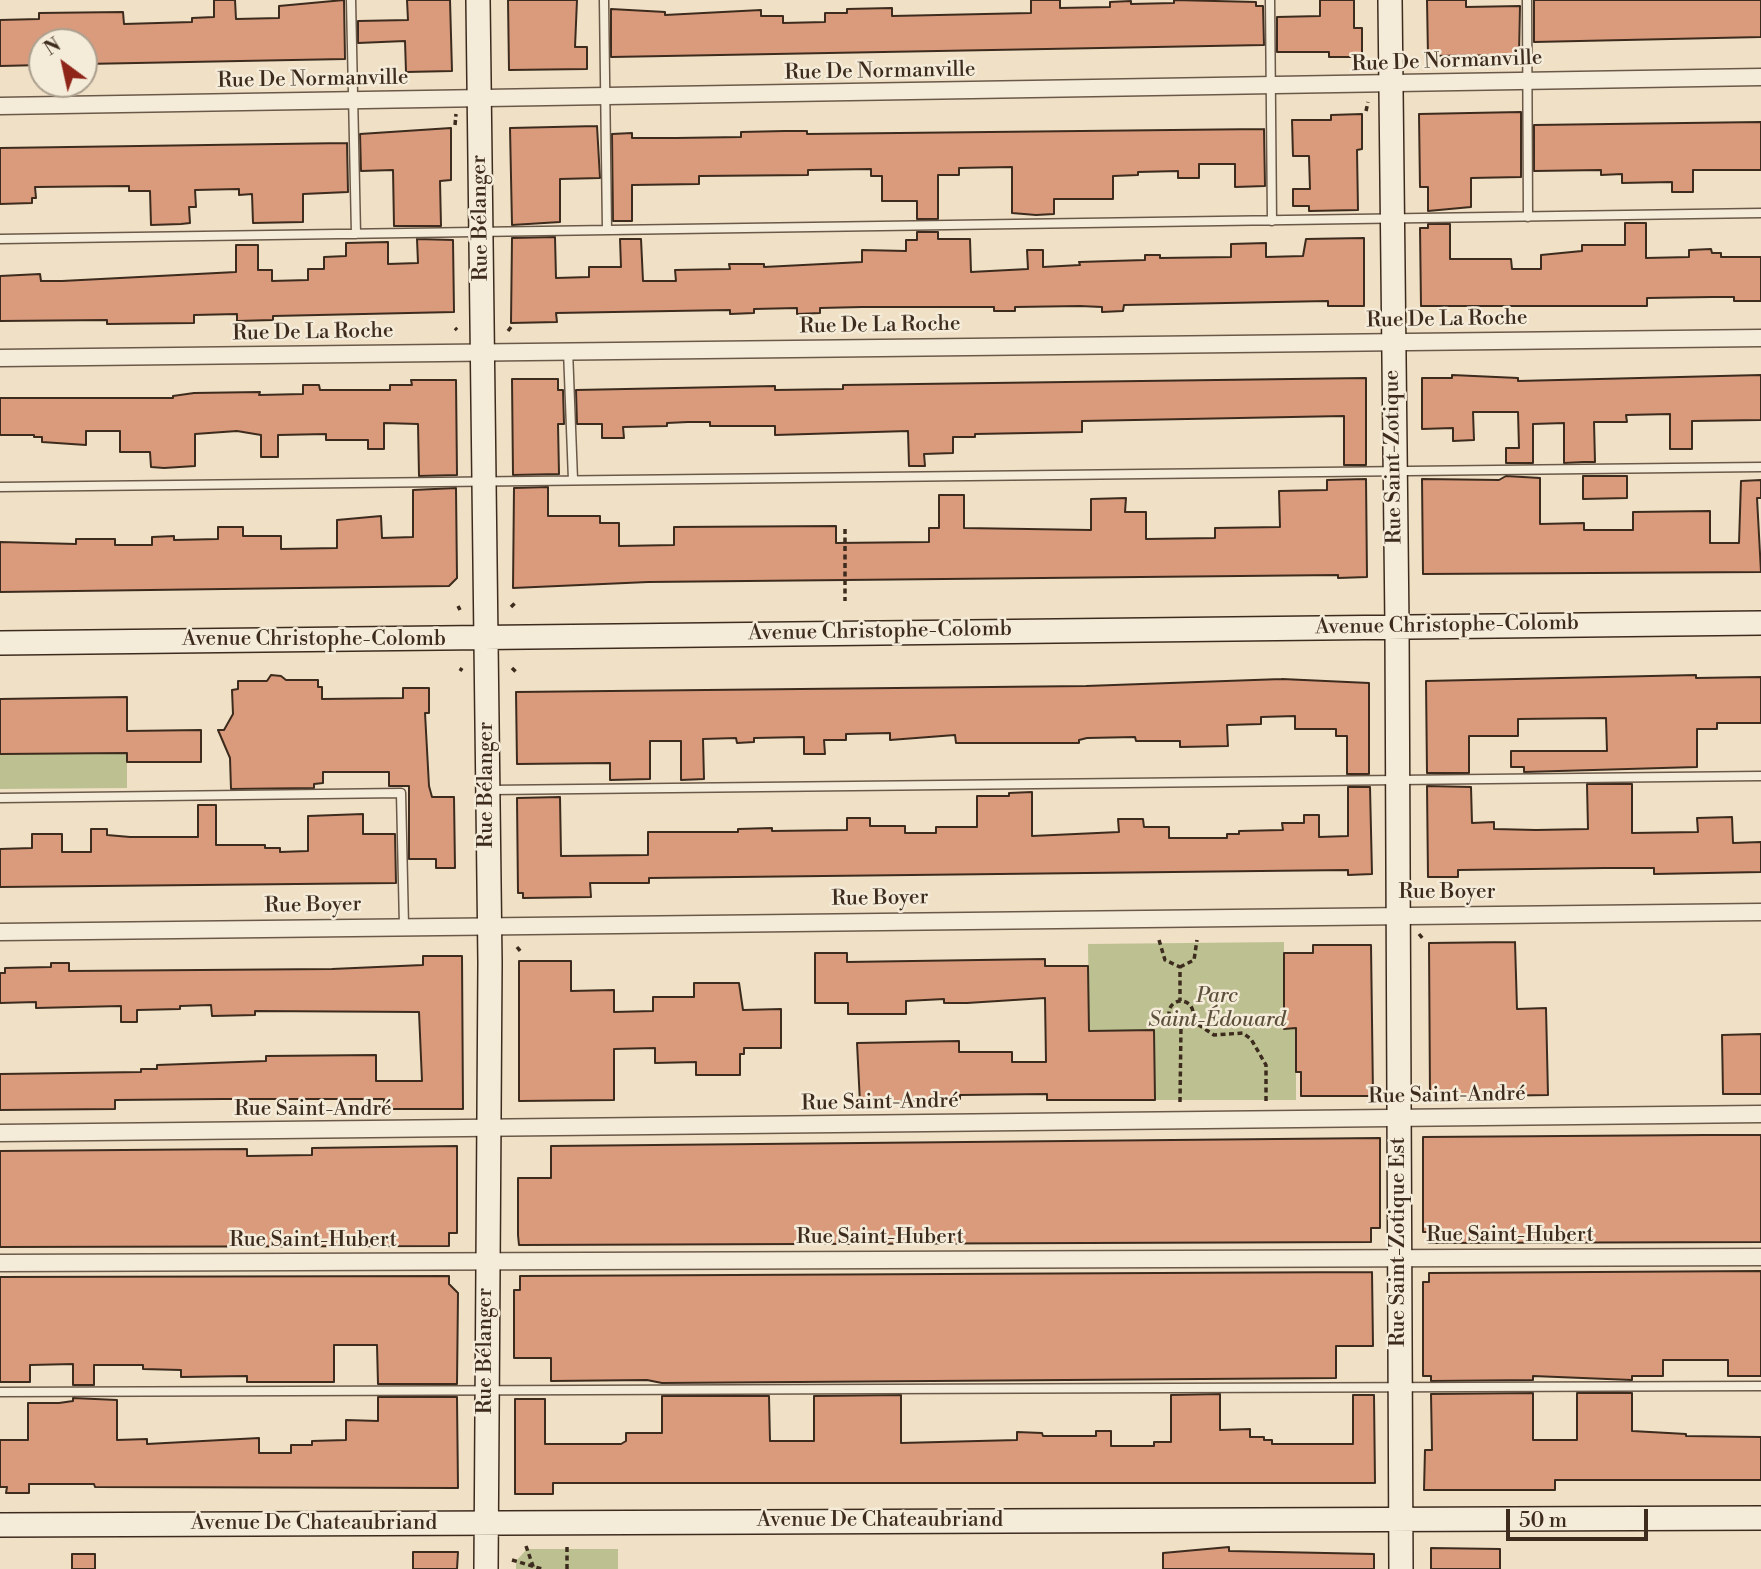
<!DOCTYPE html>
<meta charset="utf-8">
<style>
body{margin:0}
#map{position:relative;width:1761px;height:1569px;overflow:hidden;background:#f0e0c5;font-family:"Libre Bodoni",serif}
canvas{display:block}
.north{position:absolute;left:28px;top:28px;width:70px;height:70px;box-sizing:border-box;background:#f5ebd9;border:2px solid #ab9f8e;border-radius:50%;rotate:327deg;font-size:19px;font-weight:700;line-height:28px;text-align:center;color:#3d2c1e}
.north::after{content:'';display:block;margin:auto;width:24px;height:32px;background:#8f2418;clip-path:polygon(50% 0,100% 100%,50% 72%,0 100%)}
.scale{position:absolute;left:1506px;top:1509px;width:142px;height:32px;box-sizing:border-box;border:4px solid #3d2c1e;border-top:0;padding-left:9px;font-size:21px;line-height:24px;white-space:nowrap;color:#3d2c1e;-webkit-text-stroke:5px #f5ebd9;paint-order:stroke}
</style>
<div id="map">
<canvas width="1761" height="1569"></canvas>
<div class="north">N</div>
<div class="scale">50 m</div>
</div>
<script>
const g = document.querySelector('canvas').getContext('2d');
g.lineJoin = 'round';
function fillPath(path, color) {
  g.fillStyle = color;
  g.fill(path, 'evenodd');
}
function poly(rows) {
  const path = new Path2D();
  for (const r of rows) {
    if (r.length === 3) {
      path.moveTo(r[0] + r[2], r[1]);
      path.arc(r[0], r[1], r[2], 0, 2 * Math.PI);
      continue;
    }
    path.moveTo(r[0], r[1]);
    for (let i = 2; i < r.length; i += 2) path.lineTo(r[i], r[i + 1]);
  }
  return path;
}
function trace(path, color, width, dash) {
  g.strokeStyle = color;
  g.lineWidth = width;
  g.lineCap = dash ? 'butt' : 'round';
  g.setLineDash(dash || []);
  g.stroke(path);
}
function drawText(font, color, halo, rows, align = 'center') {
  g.font = font + ' "Libre Bodoni",serif';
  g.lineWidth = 5;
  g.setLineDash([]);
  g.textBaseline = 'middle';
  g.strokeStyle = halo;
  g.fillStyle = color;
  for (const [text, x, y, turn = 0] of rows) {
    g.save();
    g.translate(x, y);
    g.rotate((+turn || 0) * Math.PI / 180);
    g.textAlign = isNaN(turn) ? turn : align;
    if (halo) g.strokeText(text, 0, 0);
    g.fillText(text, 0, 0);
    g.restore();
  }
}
const green = poly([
 [127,753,127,788,0,789,0,754],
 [1284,942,1284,1028,1296,1028,1296,1100,1155,1100,1154,1030,1089,1031,1088,944],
 [527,1549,618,1549,618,1569,516,1569,516,1561]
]);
const building = poly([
 [214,0,235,0,236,19,279,18,279,6,344,0,345,59,84,64,84,42,42,42,42,65,0,66,0,20,39,19,39,13,123,12,124,24,192,22,192,18,214,17,214,0],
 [407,0,450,0,452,71,406,72,405,41,358,43,358,21,408,20,407,0],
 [508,0,577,0,575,47,587,47,587,69,509,70,508,0],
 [1031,0,1060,0,1060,8,1110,7,1110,2,1131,1,1131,4,1174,3,1174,0,1256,2,1256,6,1263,6,1264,45,611,57,611,9,665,12,665,15,761,10,761,16,783,16,783,23,825,22,825,13,847,13,847,9,892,8,892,16,1031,13,1031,0],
 [1320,0,1354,0,1354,28,1362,28,1362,57,1329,57,1329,52,1277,52,1277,17,1320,16,1320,0],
 [1427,0,1466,0,1466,7,1520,6,1519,55,1428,56,1427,0],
 [1534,0,1761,0,1761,37,1534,42,1534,0],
 [1521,112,1521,177,1471,178,1471,207,1428,211,1428,187,1420,187,1419,114,1521,112],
 [1362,114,1362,149,1357,150,1358,210,1309,211,1309,206,1293,206,1293,189,1310,189,1309,156,1293,156,1292,120,1331,120,1331,115,1362,114],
 [1761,122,1761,170,1693,170,1693,192,1672,192,1672,182,1622,183,1622,174,1601,175,1601,170,1534,171,1534,125,1761,122],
 [597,126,600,178,560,179,560,222,512,225,510,128,597,126],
 [451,128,451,180,440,181,441,226,394,226,393,170,361,171,360,134,451,128],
 [1264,129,1265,186,1235,187,1235,164,1199,164,1199,178,1178,178,1178,171,1138,172,1138,175,1113,176,1113,199,1054,199,1054,214,1036,215,1012,213,1012,167,959,168,959,175,938,175,938,219,917,219,917,201,882,201,882,176,871,176,871,169,808,170,808,175,699,176,699,184,632,185,632,221,613,221,612,134,632,133,632,138,676,138,741,137,741,132,785,131,807,131,807,134,1264,129],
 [347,143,348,192,303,194,303,222,253,223,252,194,239,195,239,189,195,190,196,207,189,207,190,223,181,224,151,225,150,191,129,191,129,186,35,187,36,198,32,198,32,203,0,204,0,148,347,143],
 [1625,223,1646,223,1646,258,1689,257,1689,250,1711,249,1712,253,1721,253,1721,257,1761,257,1761,301,1734,301,1734,297,1712,297,1647,298,1647,306,1421,306,1420,228,1428,228,1428,224,1450,224,1450,259,1511,259,1512,269,1541,269,1541,255,1582,251,1582,245,1625,245,1625,223],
 [917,232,938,232,938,239,970,239,971,272,1028,269,1027,250,1043,250,1043,267,1080,265,1079,262,1145,260,1145,255,1160,255,1160,258,1231,257,1231,244,1266,243,1266,257,1303,256,1306,239,1364,238,1364,306,1328,306,1328,301,1124,305,1123,311,1102,312,1102,307,1080,306,1015,307,1015,311,994,311,994,307,862,307,820,308,820,313,797,314,797,308,754,309,754,313,730,314,730,310,556,313,557,322,511,323,512,238,555,237,556,278,589,277,589,267,621,267,620,239,641,239,643,281,676,281,675,270,730,269,729,264,764,264,764,267,862,262,862,250,906,251,906,240,917,240,917,232],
 [417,239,453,240,454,312,273,316,273,320,237,321,237,314,194,315,194,323,107,324,107,320,0,321,0,276,40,274,41,281,62,281,236,272,236,245,258,245,258,270,272,270,272,281,308,280,308,269,324,269,324,257,346,256,346,243,388,242,388,264,418,263,417,239],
 [1452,375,1518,378,1518,381,1761,375,1761,420,1692,421,1692,449,1670,449,1670,414,1626,415,1627,422,1594,422,1595,462,1584,462,1564,463,1564,423,1533,424,1533,463,1506,463,1506,448,1519,448,1518,412,1473,412,1474,440,1453,441,1453,428,1422,429,1422,378,1452,378,1452,375],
 [1366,378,1366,465,1344,465,1344,416,1082,421,1082,432,975,434,975,437,953,437,953,453,924,454,925,466,909,466,908,431,775,435,775,426,710,426,710,422,688,422,667,423,667,426,623,427,624,438,602,438,602,424,577,424,576,390,775,386,775,390,843,389,843,385,1366,378],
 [512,379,558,379,558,390,563,390,564,424,558,424,559,474,513,475,512,379],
 [411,380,456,380,457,475,419,476,418,424,384,423,384,449,368,449,368,440,326,440,326,434,278,435,278,457,261,457,261,435,237,431,195,434,195,466,164,468,151,467,150,452,120,452,120,431,86,431,86,445,42,442,42,437,34,437,34,435,0,435,0,398,173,398,173,396,194,393,260,392,259,395,303,394,303,385,319,385,320,390,390,390,390,385,412,385,411,380],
 [1506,476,1540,478,1540,524,1584,523,1584,530,1633,530,1633,512,1710,511,1710,543,1739,543,1741,481,1761,480,1761,498,1757,498,1761,572,1423,574,1422,479,1499,480,1506,476],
 [1583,476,1627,476,1627,498,1583,499,1583,476],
 [1366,479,1367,577,1338,578,1338,575,648,582,513,588,514,488,548,487,548,516,600,516,600,523,619,523,619,546,674,545,674,527,836,526,836,543,929,542,929,528,939,528,939,495,964,495,964,528,1091,530,1091,499,1126,498,1125,512,1146,512,1146,539,1215,538,1215,528,1280,527,1279,491,1327,490,1327,480,1366,479],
 [456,488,457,578,449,586,0,592,0,542,76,544,76,539,115,539,115,545,152,545,152,537,174,536,174,540,218,539,218,527,243,527,243,536,281,536,281,549,337,548,337,520,381,516,382,538,413,537,413,490,456,488],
 [271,675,281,676,286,680,318,680,318,687,322,687,322,699,403,698,403,688,429,688,429,713,425,713,429,786,432,797,454,797,455,868,436,868,436,859,409,859,409,786,389,786,389,772,323,772,323,783,314,784,314,788,231,789,230,758,218,730,224,730,233,714,232,690,238,689,238,681,267,681,271,675],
 [1696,675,1696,678,1761,677,1761,723,1717,723,1717,729,1697,729,1697,767,1524,772,1524,767,1511,767,1511,751,1607,751,1606,718,1518,719,1518,736,1469,736,1469,773,1427,773,1426,681,1696,675],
 [1282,679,1369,683,1369,774,1347,774,1347,736,1336,736,1336,729,1295,729,1295,716,1261,717,1261,724,1227,725,1228,746,1180,747,1180,741,1136,741,1135,737,1087,738,1079,740,1079,743,956,743,955,735,890,740,890,733,846,734,846,740,824,740,825,754,804,754,804,737,754,738,754,742,737,743,736,738,703,739,704,779,681,780,681,741,650,741,650,779,610,780,610,763,517,764,516,692,1086,686,1282,679],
 [127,697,127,731,201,730,201,762,127,762,127,753,0,754,0,699,127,697],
 [1587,784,1632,784,1632,833,1698,832,1697,818,1732,817,1733,843,1761,842,1761,872,1654,874,1654,868,1605,868,1458,870,1458,877,1428,877,1427,786,1471,787,1472,823,1494,822,1494,829,1536,830,1588,829,1587,784],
 [1348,787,1370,787,1372,874,1348,875,1348,870,649,878,649,883,590,883,591,897,523,898,523,893,518,893,517,798,560,797,561,856,648,855,648,832,738,832,738,829,772,828,772,831,847,830,847,818,870,818,870,826,905,826,905,833,936,833,936,827,977,827,977,796,1009,796,1009,793,1032,792,1032,836,1119,832,1118,819,1143,819,1144,827,1169,827,1169,838,1227,838,1227,834,1239,834,1239,831,1283,830,1282,823,1304,823,1304,815,1319,815,1319,837,1348,836,1348,787],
 [198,805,216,805,216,845,265,845,265,848,280,848,280,852,308,851,308,816,363,814,363,834,395,834,396,883,0,887,0,849,32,848,32,834,62,834,62,852,91,852,91,829,107,829,107,835,130,837,198,837,198,805],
 [1515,942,1517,1009,1546,1008,1548,1095,1430,1097,1429,943,1515,942],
 [1313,945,1371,945,1373,1096,1301,1096,1301,1072,1296,1072,1296,1028,1284,1029,1284,953,1313,953,1313,945],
 [815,953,847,953,847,962,1045,959,1045,966,1088,966,1089,1031,1154,1030,1155,1100,1047,1100,1047,1094,960,1095,960,1099,860,1103,857,1043,959,1041,959,1052,1012,1052,1012,1062,1046,1062,1045,998,967,1003,944,1003,944,999,906,1001,906,1014,848,1014,848,1003,815,1003,815,953],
 [423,956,462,956,463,1109,384,1109,384,1099,223,1099,115,1100,115,1109,0,1110,0,1074,141,1072,141,1069,157,1069,157,1065,266,1061,266,1056,376,1055,376,1081,422,1081,419,1012,255,1011,255,1015,212,1016,211,1005,180,1006,180,1009,137,1010,137,1022,121,1022,121,1006,36,1008,36,1002,0,1003,0,973,5,973,5,968,51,967,51,963,69,963,69,971,332,969,423,965,423,956],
 [519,961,571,961,571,991,614,990,614,1012,653,1011,653,997,694,997,694,983,739,983,743,1010,781,1009,781,1048,744,1048,744,1054,740,1054,740,1075,696,1075,696,1062,655,1063,655,1048,614,1049,614,1100,519,1101,519,961],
 [1761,1034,1761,1094,1723,1094,1722,1035,1761,1034],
 [1706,1135,1761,1135,1761,1242,1429,1243,1430,1232,1423,1232,1423,1137,1706,1135],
 [1380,1138,1380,1228,1371,1228,1371,1242,519,1245,518,1235,518,1178,551,1178,551,1146,1380,1138],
 [457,1146,457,1233,449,1233,449,1246,0,1247,0,1151,247,1149,247,1156,312,1155,312,1148,457,1146],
 [1761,1271,1761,1376,1728,1376,1728,1360,1663,1360,1663,1376,1632,1376,1632,1380,1533,1376,1533,1380,1431,1381,1431,1376,1423,1376,1423,1282,1429,1282,1429,1273,1761,1271],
 [1372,1272,1373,1346,1336,1346,1336,1378,662,1383,647,1380,551,1381,551,1358,514,1358,514,1290,520,1290,520,1276,1372,1272],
 [449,1276,449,1284,458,1293,457,1384,378,1384,377,1345,334,1345,334,1382,247,1382,247,1376,181,1377,181,1370,143,1369,143,1365,94,1365,94,1385,73,1385,73,1364,30,1365,30,1382,0,1382,0,1277,449,1276],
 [1533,1393,1533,1440,1577,1440,1577,1393,1632,1393,1632,1431,1686,1434,1686,1436,1761,1437,1761,1480,1555,1480,1555,1490,1424,1490,1425,1450,1432,1450,1431,1394,1533,1393],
 [1220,1394,1220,1430,1250,1429,1250,1437,1264,1437,1264,1440,1272,1440,1272,1444,1353,1444,1353,1395,1374,1395,1375,1483,553,1483,553,1494,515,1494,515,1399,545,1399,545,1444,621,1444,626,1441,626,1433,662,1433,662,1396,769,1396,770,1441,814,1441,814,1396,901,1395,901,1443,1017,1440,1017,1432,1042,1433,1043,1436,1096,1436,1096,1431,1111,1431,1111,1446,1154,1446,1154,1442,1171,1442,1171,1395,1220,1394],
 [378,1397,457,1397,458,1488,95,1487,94,1484,29,1484,29,1493,6,1493,7,1487,0,1487,0,1440,28,1440,28,1403,59,1403,73,1401,73,1398,117,1400,117,1440,147,1439,147,1444,259,1438,259,1453,291,1453,291,1445,312,1445,312,1441,346,1440,346,1420,378,1421,378,1397],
 [1229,1547,1229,1551,1374,1554,1374,1569,1163,1569,1163,1553,1229,1547],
 [1431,1548,1500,1549,1500,1569,1431,1569,1431,1548],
 [413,1552,458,1552,457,1569,413,1569,413,1552],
 [72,1554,95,1554,95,1569,72,1569,72,1554]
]);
const path = poly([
 [1366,111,1368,102],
 [455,125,456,114],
 [1368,318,1371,320],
 [455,328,457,330],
 [508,331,511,327],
 [845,529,845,601],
 [458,606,460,610],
 [511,607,515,603],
 [512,668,516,672],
 [460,671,462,668],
 [1419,896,1426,889],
 [1419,934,1424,940],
 [1159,940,1165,960,1180,967,1180,1001],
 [517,947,521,952],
 [1180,967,1194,960,1197,940],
 [1181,1013,12],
 [1191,1020,1214,1035,1243,1033,1251,1039,1266,1065,1266,1101],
 [1180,1102,1181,1026],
 [526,1546,534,1569],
 [512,1560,542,1569],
 [567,1569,567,1546]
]);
const lane = poly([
 [351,0,356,234],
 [604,0,607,230],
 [1270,0,1272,221],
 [1527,0,1528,217],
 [0,239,1761,213],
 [568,350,573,480],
 [0,487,1761,467],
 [490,790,1761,776],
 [0,798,401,793,404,926],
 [0,1392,1761,1386]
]);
const street = poly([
 [0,106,1761,77],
 [0,358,1761,338],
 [0,932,1761,912],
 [0,1133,1761,1114],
 [0,1263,1761,1257]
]);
const secondary = poly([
 [478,0,490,962,486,1569],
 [1390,0,1397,626,1401,1569],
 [0,643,1761,623],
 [0,1525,1761,1518]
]);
const streetNames = [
 ["Rue De Normanville",1447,62,-2],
 ["Rue De Normanville",880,72,-1],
 ["Rue De Normanville",313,80,-1],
 ["Rue Bélanger",481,218,-91],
 ["Rue De La Roche",1447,320,-1],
 ["Rue De La Roche",880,326,-1],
 ["Rue De La Roche",313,333,-1],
 ["Rue Saint-Zotique",1394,457,-91],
 ["Avenue Christophe-Colomb",1447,626,-1],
 ["Avenue Christophe-Colomb",880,632,-1],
 ["Avenue Christophe-Colomb",314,640],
 ["Rue Bélanger",487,785,-90],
 ["Rue Boyer",1447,893],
 ["Rue Boyer",880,899,-1],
 ["Rue Boyer",313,906,-1],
 ["Rue Saint-André",1447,1096,-1],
 ["Rue Saint-André",880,1103,-1],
 ["Rue Saint-André",313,1110],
 ["Rue Saint-Hubert",1510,1236],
 ["Rue Saint-Hubert",880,1238],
 ["Rue Saint-Hubert",313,1241],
 ["Rue Saint-Zotique Est",1399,1242,-90],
 ["Rue Bélanger",486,1351,-90],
 ["Avenue De Chateaubriand",880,1521],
 ["Avenue De Chateaubriand",314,1524]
];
const parkNames = [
 ["Parc",1217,997],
 ["Saint-Édouard",1217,1021]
];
fillPath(green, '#bdc192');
fillPath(building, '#da9b7d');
trace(building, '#3d2c1e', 2);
trace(lane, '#6a5948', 11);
trace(street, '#6a5948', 19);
trace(secondary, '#3d2c1e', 26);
trace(path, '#3d2c1e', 3.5, [5, 3.5]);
trace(lane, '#f5ebd9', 8);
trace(street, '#f5ebd9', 16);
trace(secondary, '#f5ebd9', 23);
drawText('21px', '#3d2c1e', '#f5ebd9', streetNames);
drawText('italic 21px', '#5d513b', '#f5ebd9', parkNames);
</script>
